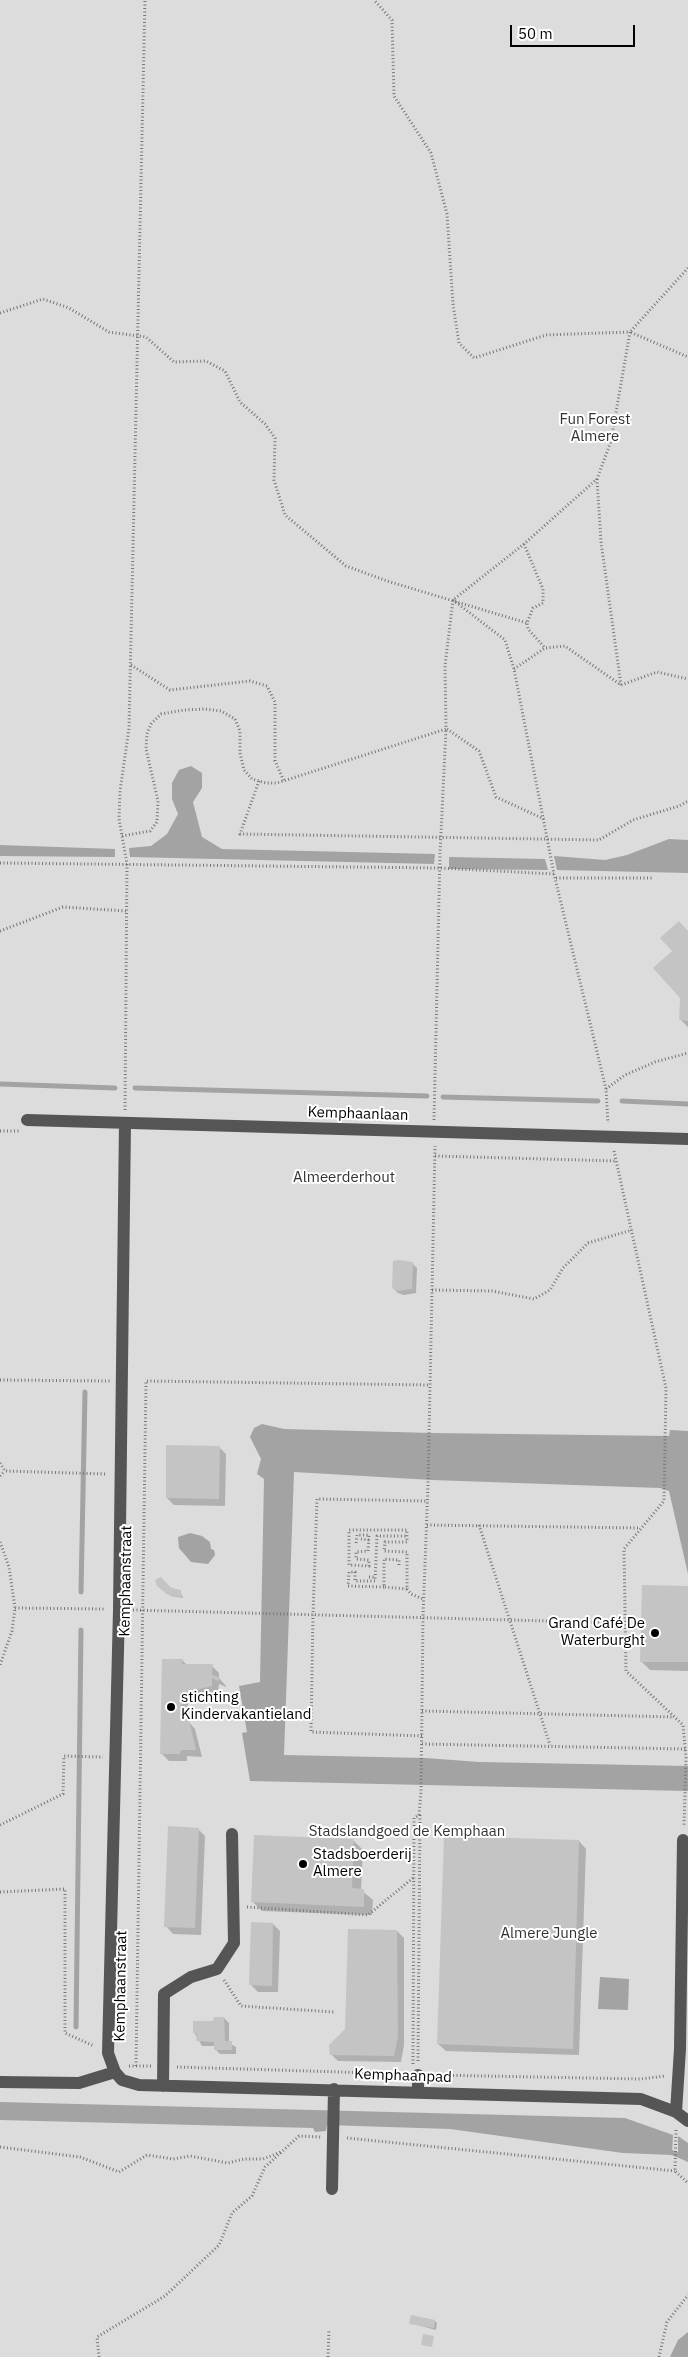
<!DOCTYPE html>
<meta charset="utf-8">
<style>
body{margin:0}
#map{position:relative;width:688px;height:2357px;overflow:hidden;background:#fff;font-family:"IBM Plex Sans",sans-serif}
canvas{display:block}
.scale{position:absolute;left:510px;top:25px;width:125px;height:22px;box-sizing:border-box;border:2px solid #000;border-top:0;padding-left:6px;font-size:15px;line-height:18px;white-space:nowrap;color:#000;-webkit-text-stroke:4px #fff;paint-order:stroke}
</style>
<div id="map">
<canvas width="688" height="2357"></canvas>
<div class="scale">50 m</div>
</div>
<script>
const g = document.querySelector('canvas').getContext('2d');
g.lineJoin = 'round';
function fillPath(path, color) {
  g.fillStyle = color;
  g.fill(path, 'evenodd');
}
function poly(rows) {
  const path = new Path2D();
  for (const r of rows) {
    path.moveTo(r[0], r[1]);
    for (let i = 2; i < r.length; i += 2) path.lineTo(r[i], r[i + 1]);
  }
  return path;
}
function trace(path, color, width, dash) {
  g.strokeStyle = color;
  g.lineWidth = width;
  g.lineCap = dash ? 'butt' : 'round';
  g.setLineDash(dash || []);
  g.stroke(path);
}
function drawText(font, color, halo, rows, align = 'center') {
  g.font = font + ' "IBM Plex Sans",sans-serif';
  g.lineWidth = 4;
  g.setLineDash([]);
  g.textBaseline = 'middle';
  g.strokeStyle = halo;
  g.fillStyle = color;
  for (const [text, x, y, turn = 0] of rows) {
    g.save();
    g.translate(x, y);
    g.rotate((+turn || 0) * Math.PI / 180);
    g.textAlign = isNaN(turn) ? turn : align;
    if (halo) g.strokeText(text, 0, 0);
    g.fillText(text, 0, 0);
    g.restore();
  }
}
const green = poly([
 [0,0,688,0,688,2357,0,2357]
]);
const water = poly([
 [191,766,202,773,202,788,193,802,202,837,222,849,435,854,434,864,130,857,129,848,151,846,167,834,178,814,172,799,172,783,179,770],
 [669,839,688,840,688,873,557,870,554,856,605,860,627,855],
 [0,845,115,849,115,857,0,856],
 [449,857,545,859,548,870,449,869],
 [262,1424,284,1429,432,1433,669,1436,670,1430,688,1431,688,1574,669,1491,660,1488,432,1480,294,1472,284,1755,426,1758,479,1762,688,1766,688,1791,250,1781,242,1733,247,1732,239,1686,260,1682,264,1479,257,1474,261,1459,250,1437,254,1428],
 [190,1533,202,1536,210,1542,211,1549,214,1550,215,1555,208,1564,191,1562,179,1548,178,1537],
 [600,1977,629,1979,628,2010,598,2009],
 [0,2102,625,2118,673,2135,672,2155,623,2153,450,2129,327,2125,326,2131,315,2132,313,2128,0,2120],
 [678,2136,688,2143,688,2162,678,2157],
 [688,2332,688,2357,670,2357,678,2340]
]);
const shadow = poly([
 [688,932,688,1027,681,1020],
 [412,1263,417,1268,416,1293,404,1295,398,1293,393,1288],
 [219,1447,226,1454,225,1506,174,1505,167,1498],
 [167,1586,180,1591,183,1598,171,1596,161,1588],
 [688,1587,688,1671,650,1670,641,1661],
 [182,1660,187,1665,212,1666,219,1673,219,1678,226,1686,226,1687,219,1684,218,1693,188,1700,188,1721,195,1729,202,1757,187,1756,187,1761,169,1761,162,1754],
 [198,1829,205,1836,201,1935,173,1934,166,1926],
 [353,1840,363,1850,361,1890,373,1900,372,1915,262,1911,252,1901],
 [579,1841,586,1849,579,2055,446,2051,438,2044],
 [273,1924,280,1931,278,1992,258,1992,251,1985],
 [397,1931,404,1938,404,2045,401,2062,338,2061,331,2054,346,2030],
 [224,2018,229,2023,229,2043,236,2047,236,2054,220,2054,215,2049,215,2046,202,2046,194,2032],
 [435,2321,437,2323,436,2330,410,2323]
]);
const stream = poly([
 [0,1084,115,1088],
 [135,1088,427,1096],
 [443,1097,598,1101],
 [622,1101,688,1104],
 [81,1592,85,1392],
 [76,2027,81,1630],
 [668,2151,688,2159]
]);
const building = poly([
 [679,921,688,931,688,1021,679,1020,680,998,653,968,672,951,660,938],
 [399,1260,413,1262,412,1289,398,1291,392,1288,393,1261],
 [166,1445,220,1446,219,1499,166,1498],
 [161,1577,171,1588,181,1590,181,1597,168,1595,157,1586,155,1580],
 [642,1585,688,1586,688,1662,640,1662],
 [162,1659,183,1659,182,1664,213,1664,212,1675,220,1678,218,1681,212,1678,212,1686,182,1693,181,1720,189,1720,196,1750,181,1750,180,1754,160,1754],
 [168,1826,199,1828,195,1928,164,1927],
 [254,1835,354,1839,352,1888,364,1889,364,1907,251,1902],
 [444,1836,579,1840,573,2049,437,2044],
 [251,1922,273,1923,272,1986,249,1985],
 [348,1929,397,1930,398,2037,394,2056,330,2055,329,2045,345,2029],
 [214,2017,224,2017,225,2041,232,2041,232,2050,214,2050,214,2042,196,2041,197,2033,193,2033,193,2021,213,2021],
 [411,2315,435,2320,434,2328,409,2324],
 [423,2334,434,2336,432,2347,421,2345]
]);
const path = poly([
 [688,268,630,332,688,357],
 [0,313,43,299,69,308,109,332,146,337,174,362,206,361,225,371,240,402,265,424,275,438,274,480,285,515,346,566,387,581,527,623],
 [597,479,601,542,621,685],
 [524,544,543,589,543,603,533,608,527,623,528,629,545,648],
 [453,600,505,640,514,669,554,874,606,1089,608,1123],
 [131,665,170,690,250,681,267,686,275,702,275,761,284,781],
 [514,669,545,648,565,646,621,685,657,672,688,679],
 [447,729,479,751,496,797,544,819],
 [259,781,240,834,599,840,633,820,679,806,688,801],
 [122,836,150,831,157,822,158,801,146,749,147,734,151,724,161,714,184,710,205,709,221,711,235,719,240,731,240,753,244,770,252,779,266,783,277,783,446,729,445,666,453,600,524,544,597,479,611,441,630,332,546,335,474,358,459,343,453,304,447,214,431,153,394,96,392,20,374,0],
 [0,863,440,868,554,874],
 [556,878,654,878],
 [0,931,63,907,126,911],
 [606,1089,625,1075,655,1062,688,1053],
 [125,1110,127,864,119,819,120,791,129,728,145,0],
 [434,1120,440,854,446,729],
 [0,1131,19,1131],
 [614,1151,666,1388,664,1501,624,1549,626,1671,683,1725,686,1758,684,1827],
 [435,1156,617,1161],
 [432,1290,492,1291,534,1299,550,1290,563,1268,588,1243,632,1230],
 [0,1380,110,1381],
 [0,1463,5,1471,107,1474],
 [0,1476,5,1471],
 [427,1525,640,1528],
 [479,1525,550,1745],
 [361,1539,369,1540],
 [0,1542,9,1567,15,1608,12,1631,0,1665],
 [356,1543,357,1535,369,1535,368,1551,356,1552,356,1559,369,1560,369,1566,349,1565,349,1530,407,1530,407,1542,385,1542,384,1551,407,1552,407,1589,384,1587,384,1559,399,1560,399,1566],
 [369,1577,375,1577],
 [384,1587,348,1586,349,1572,355,1572,355,1581,375,1581,377,1536,407,1536],
 [407,1589,411,1594,423,1599],
 [15,1608,106,1609],
 [133,1610,624,1623],
 [422,1711,674,1717],
 [422,1736,311,1732,313,1615,317,1499,428,1501],
 [422,1744,686,1749],
 [0,1825,63,1794,64,1756,103,1757],
 [0,1892,65,1889,65,2033,94,2046],
 [247,1907,368,1915,413,1878],
 [224,1980,241,2006,334,2012],
 [418,2061,420,1815],
 [413,2064,414,1818,419,1815,421,1792,423,1617,428,1485,435,1146],
 [129,2066,151,2066],
 [136,2066,146,1381,430,1385],
 [177,2067,405,2074],
 [432,2075,641,2079,665,2076],
 [676,2130,675,2171,688,2183],
 [347,2138,675,2171],
 [0,2147,80,2157,119,2172,147,2155,173,2159,190,2156,228,2163,244,2159,263,2159,281,2152],
 [99,2357,97,2337,165,2296,219,2245,232,2213,252,2196,265,2167,299,2136,321,2137],
 [328,2357,329,2330],
 [659,2357,667,2322,688,2295]
]);
const minor = poly([
 [27,1120,688,1139],
 [125,1123,119,1610,108,2053,115,2072,122,2080,139,2085,641,2099,676,2112,688,2121],
 [0,2082,79,2083,115,2072],
 [163,2086,164,1994,191,1977,217,1969,234,1943,232,1834],
 [418,2093,418,2075],
 [676,2112,680,2049,683,1840],
 [332,2189,334,2089]
]);
const markers = [
 [655,1633,5,"#000"],
 [171,1707,5,"#000"],
 [303,1864,5,"#000"]
];
const parkNames = [
 ["Fun Forest",595,420],
 ["Almere",595,437],
 ["Almeerderhout",344,1178],
 ["Stadslandgoed de Kemphaan",407,1832],
 ["Almere Jungle",549,1934]
];
const streetNames = [
 ["Kemphaanlaan",358,1114,2],
 ["Kemphaanstraat",126,1581,-89],
 ["Kemphaanstraat",121,1986,-89],
 ["Kemphaanpad",403,2076,2]
];
const poiNames = [
 ["Grand Café De",645,1624,"right"],
 ["Waterburght",645,1641,"right"],
 ["stichting",181,1698],
 ["Kindervakantieland",181,1715],
 ["Stadsboerderij",313,1855],
 ["Almere",313,1872]
];
fillPath(green, '#dcdcdc');
fillPath(water, '#a3a3a3');
fillPath(shadow, '#0003');
trace(stream, '#a3a3a3', 5);
fillPath(building, '#c4c4c4');
trace(path, '#777', 3, [1, 2.5]);
trace(minor, '#555', 12);
for (const [x, y, r, color] of markers) {
  const dot = new Path2D();
  dot.arc(x, y, r, 0, 2 * Math.PI);
  g.fillStyle = color;
  g.fill(dot);
  trace(dot, '#fff', 2);
}
drawText('15px', '#333', '#fff', parkNames);
drawText('15px', '#000', '#fff', streetNames);
drawText('15px', '#000', '#fff', poiNames, 'left');
</script>
